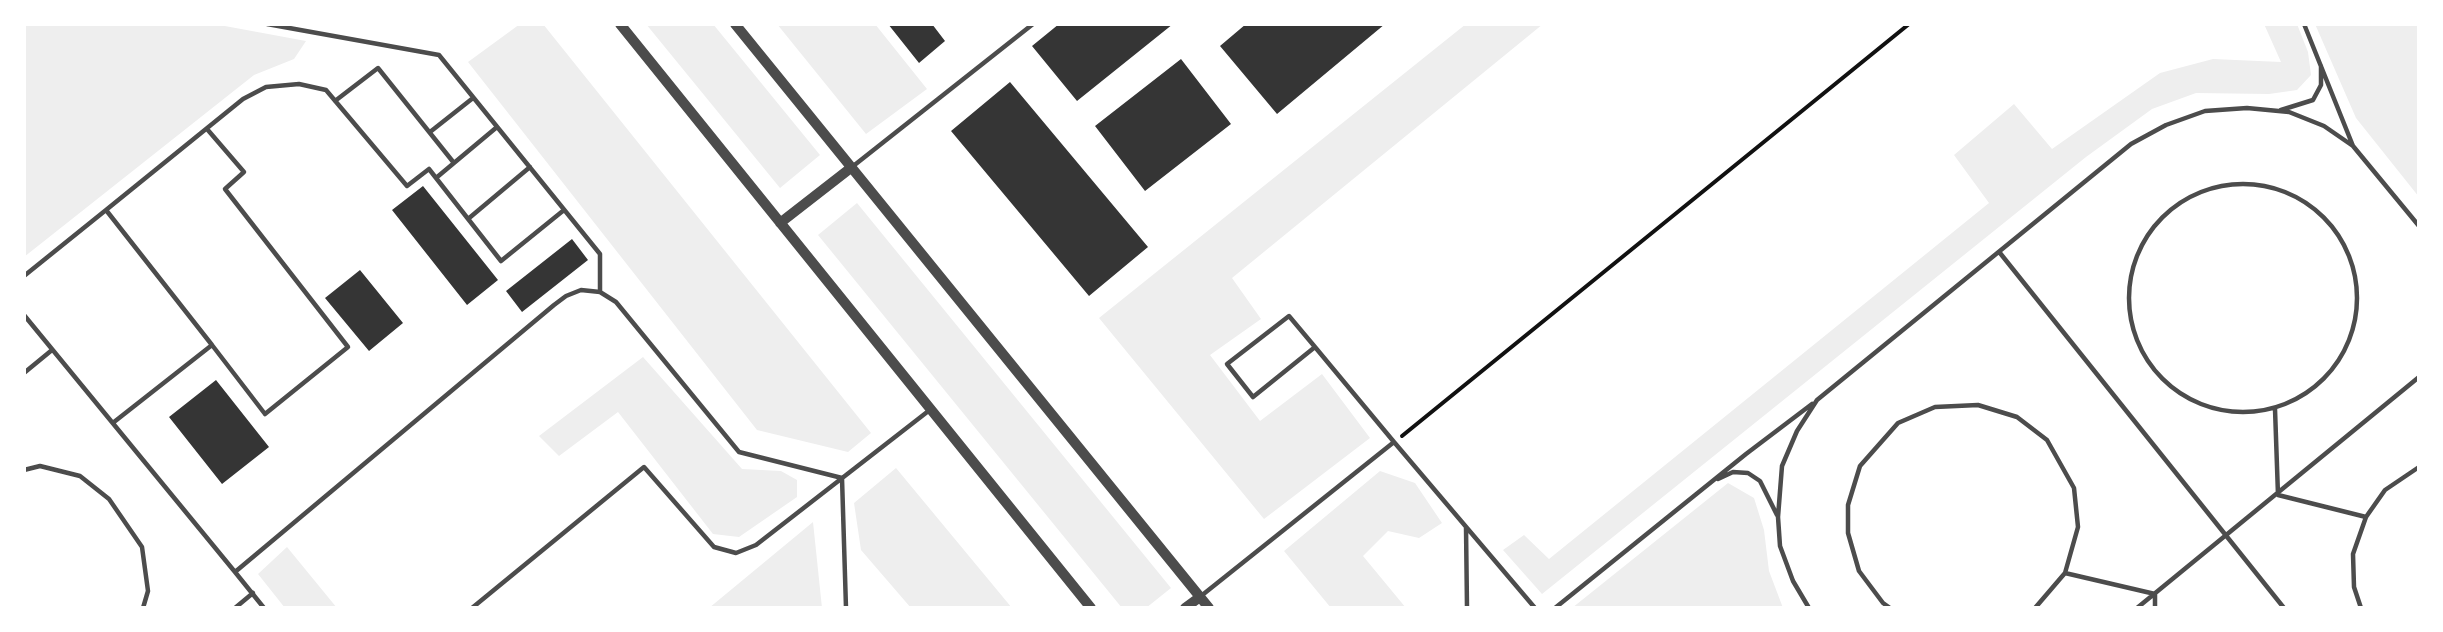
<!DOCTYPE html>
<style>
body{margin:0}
#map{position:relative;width:2443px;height:632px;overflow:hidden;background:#fff;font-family:"Varela Round",sans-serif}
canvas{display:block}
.frame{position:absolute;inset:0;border:26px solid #fff;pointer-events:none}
</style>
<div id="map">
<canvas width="2443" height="632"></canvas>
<div class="frame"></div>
</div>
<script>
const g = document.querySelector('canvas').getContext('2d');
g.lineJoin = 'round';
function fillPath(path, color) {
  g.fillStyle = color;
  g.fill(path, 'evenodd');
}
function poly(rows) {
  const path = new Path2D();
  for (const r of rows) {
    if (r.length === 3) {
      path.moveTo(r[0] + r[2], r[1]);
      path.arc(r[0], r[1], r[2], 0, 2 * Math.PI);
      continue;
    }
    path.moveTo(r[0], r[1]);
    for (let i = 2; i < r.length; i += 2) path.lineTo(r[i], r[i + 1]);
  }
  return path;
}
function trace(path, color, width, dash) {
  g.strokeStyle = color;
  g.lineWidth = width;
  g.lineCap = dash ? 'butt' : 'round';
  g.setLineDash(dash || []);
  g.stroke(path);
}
const green = poly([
 [24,24,214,24,306,41,294,59,254,75,24,257],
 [520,24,543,24,871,433,848,452,757,430,468,62],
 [646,24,713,24,820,155,780,188],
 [777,24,875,24,927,89,866,134],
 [1466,24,1543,24,1232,278,1261,319,1210,355,1260,421,1322,374,1370,438,1264,519,1099,318],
 [2264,24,2297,24,2308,52,2311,75,2297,90,2269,94,2196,93,2152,109,2086,157,1542,594,1503,550,1524,535,1549,559,1989,203,1954,155,2014,104,2052,149,2160,73,2213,59,2281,62],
 [2315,24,2419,24,2419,197,2356,118],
 [857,203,1171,588,1146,608,1122,608,818,235],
 [643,357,742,469,781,471,797,480,797,497,739,537,713,534,618,412,559,456,539,436],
 [896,468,1012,608,911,608,861,550,854,503],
 [1380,471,1415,483,1442,523,1419,538,1388,531,1363,556,1406,608,1331,608,1284,551],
 [1728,483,1754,498,1764,530,1769,571,1783,608,1572,608],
 [813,522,822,608,709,608],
 [287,547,337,608,285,608,258,574]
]);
const building = poly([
 [888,24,932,24,945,41,919,63],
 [1059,24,1173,24,1077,101,1032,46],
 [1246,24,1385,24,1277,114,1220,46],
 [1181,59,1231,124,1145,191,1095,126],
 [1010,82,1148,247,1089,296,951,131],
 [423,186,498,280,467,305,392,210],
 [572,239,588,260,522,312,506,291],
 [360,270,403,323,369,351,325,298],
 [216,380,269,447,222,484,169,417]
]);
const path = poly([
 [1402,436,1909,24]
]);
const service = poly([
 [267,24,439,55,600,254,600,292],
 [2304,24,2353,146],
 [335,101,378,68,454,163],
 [2281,110,2313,100,2321,85,2321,66],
 [207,129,244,172,225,189,348,347,265,414,212,345],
 [430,132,473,98],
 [852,167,1033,24],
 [436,178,497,127],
 [2243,298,114],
 [106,210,243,99,266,87,299,84,326,90,407,186,429,169,501,261,564,210],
 [468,219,530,167],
 [2000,253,2284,608],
 [24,276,106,210,212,345,114,422],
 [24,315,235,572],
 [1315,347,1253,397,1227,364,1289,316,1315,347,1394,442],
 [24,373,52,350],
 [2275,409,2278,495,2366,517],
 [24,470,40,466,80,476,109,499,142,547,148,591,143,608],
 [1718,479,1733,472,1748,473,1760,481,1777,515],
 [1466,527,1467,608],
 [2065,573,2155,594,2155,608],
 [1201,596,1394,442,1535,608],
 [235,608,253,593],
 [264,608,235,572,554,305,566,296,581,290,600,292,616,302,739,452,842,478,846,608],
 [472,608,644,467,714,547,736,553,756,545,931,409],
 [1555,608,1746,454,1812,404],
 [1809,608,1793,581,1780,546,1778,517,1782,466,1797,431,1817,400,2131,144,2166,125,2205,111,2247,108,2289,112,2324,126,2353,146,2419,226],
 [1890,608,1883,603,1859,571,1848,533,1848,505,1860,466,1898,423,1935,407,1978,405,2017,417,2047,440,2074,488,2078,527,2065,573,2035,608],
 [2137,608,2419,377],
 [2361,608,2354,587,2353,554,2366,517,2385,490,2419,467]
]);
const tertiary = poly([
 [620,24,1091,608],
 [735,24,1209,608],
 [780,223,852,167],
 [1185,608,1200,597]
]);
fillPath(green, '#eee');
fillPath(building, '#353535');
trace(path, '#111', 4);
trace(service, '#4c4c4c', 4.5);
trace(tertiary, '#4c4c4c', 10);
</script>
